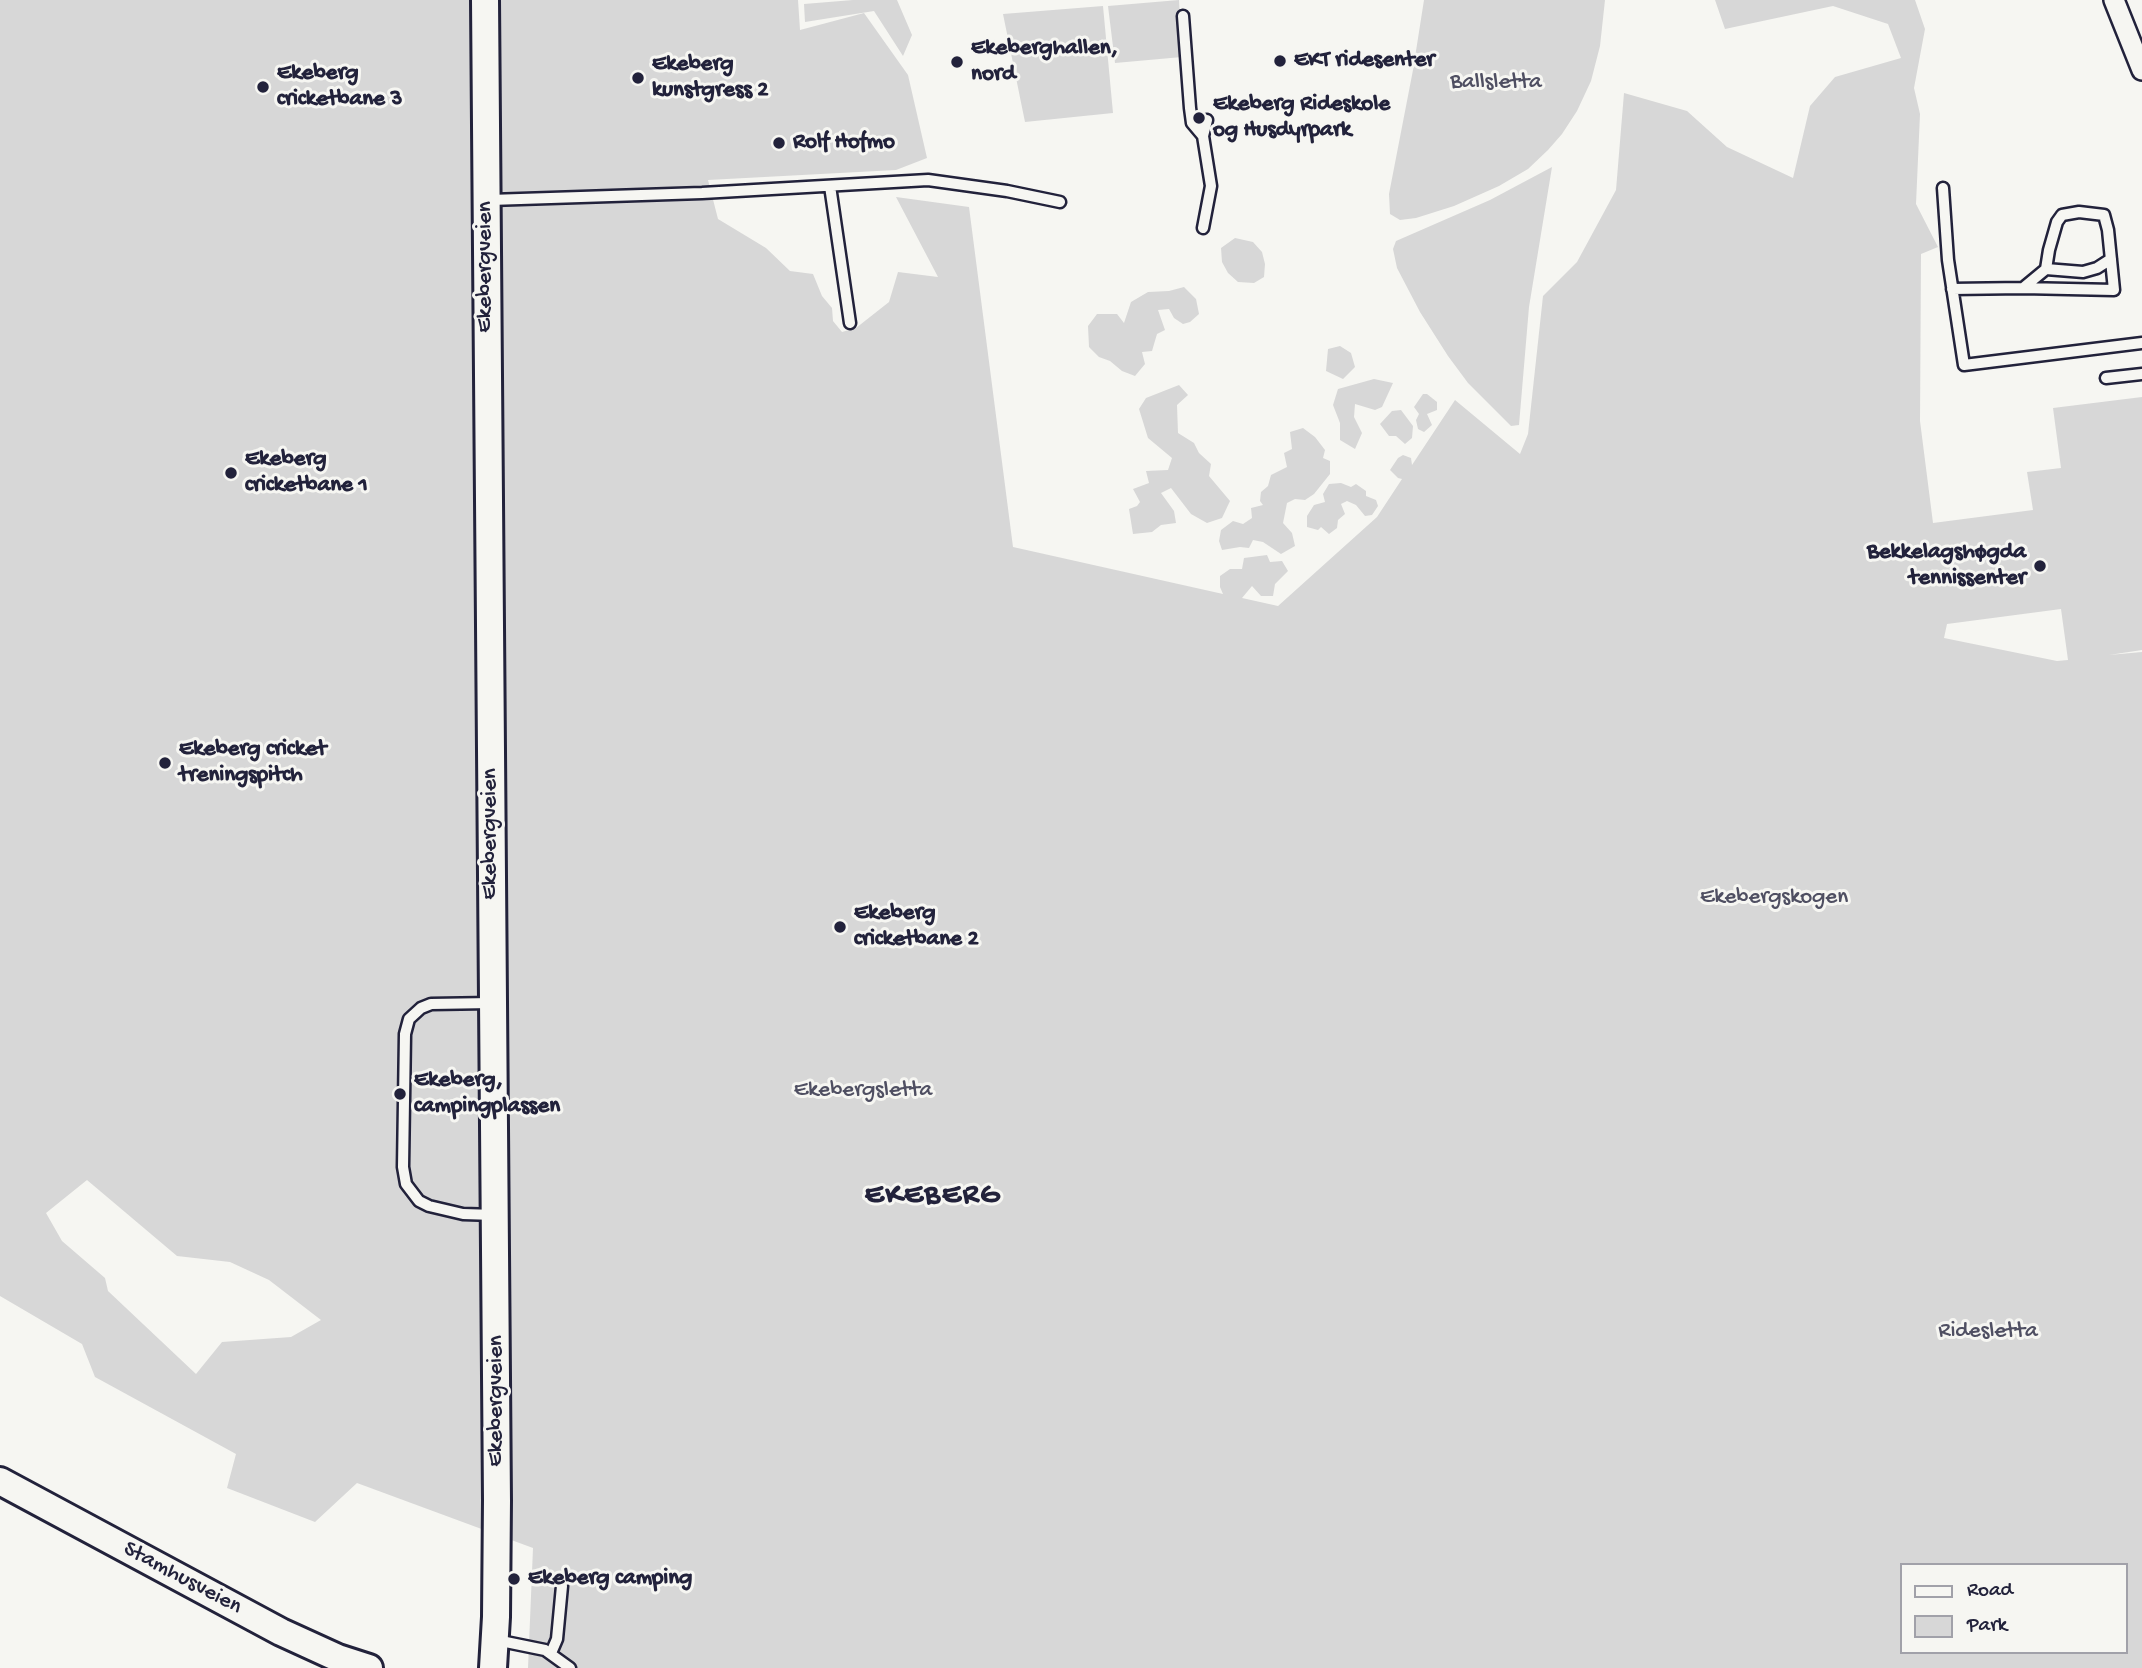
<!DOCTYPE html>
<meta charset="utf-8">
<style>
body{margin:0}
#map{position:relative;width:2142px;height:1668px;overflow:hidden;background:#f6f6f2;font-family:"Gochi Hand",sans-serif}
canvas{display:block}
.legend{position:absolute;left:1900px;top:1563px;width:228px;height:91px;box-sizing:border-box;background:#f6f6f2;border:2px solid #a1a1a9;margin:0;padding:9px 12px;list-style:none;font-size:21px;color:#22223b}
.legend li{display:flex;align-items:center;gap:14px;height:35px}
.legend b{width:35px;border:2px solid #a1a1a9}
</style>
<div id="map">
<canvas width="2142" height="1668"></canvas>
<ul class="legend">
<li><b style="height:9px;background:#f6f6f2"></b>Road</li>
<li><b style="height:19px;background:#d7d7d7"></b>Park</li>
</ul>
</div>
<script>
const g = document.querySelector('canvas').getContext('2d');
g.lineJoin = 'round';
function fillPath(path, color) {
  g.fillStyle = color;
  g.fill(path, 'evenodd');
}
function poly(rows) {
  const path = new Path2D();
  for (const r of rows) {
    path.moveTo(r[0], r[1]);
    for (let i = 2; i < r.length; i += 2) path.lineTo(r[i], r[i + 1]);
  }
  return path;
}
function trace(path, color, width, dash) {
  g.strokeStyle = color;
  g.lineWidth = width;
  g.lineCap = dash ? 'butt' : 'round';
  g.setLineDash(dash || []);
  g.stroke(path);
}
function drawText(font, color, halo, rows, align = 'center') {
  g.font = font + ' "Gochi Hand",sans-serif';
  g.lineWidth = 6;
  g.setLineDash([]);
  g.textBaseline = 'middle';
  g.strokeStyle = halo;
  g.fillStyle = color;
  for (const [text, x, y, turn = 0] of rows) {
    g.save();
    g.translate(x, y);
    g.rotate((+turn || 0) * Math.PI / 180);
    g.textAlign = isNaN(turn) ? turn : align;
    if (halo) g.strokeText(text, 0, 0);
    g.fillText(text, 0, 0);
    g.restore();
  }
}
const green = poly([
 [0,0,798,0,800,30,864,13,908,75,927,158,896,170,708,180,718,219,766,248,790,271,813,274,822,296,832,308,833,321,842,332,856,328,889,302,898,272,938,277,896,197,969,207,1013,547,1223,594,1220,587,1220,576,1230,569,1242,569,1244,558,1267,555,1270,562,1282,561,1288,571,1275,584,1273,596,1261,596,1252,586,1242,598,1278,606,1377,517,1402,479,1398,478,1390,470,1398,458,1403,455,1411,458,1412,465,1455,400,1520,454,1528,434,1543,296,1577,262,1616,190,1624,93,1687,111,1727,147,1793,178,1810,106,1835,77,1901,58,1888,24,1833,6,1725,29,1715,0,1915,0,1925,29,1914,88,1920,114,1916,204,1938,247,1921,254,1920,421,1933,523,2033,510,2027,472,2061,468,2053,408,2142,397,2142,650,2109,655,2142,652,2142,1668,528,1668,533,1548,357,1483,315,1522,227,1488,236,1454,95,1377,82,1344,0,1296],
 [2061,609,2068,660,2057,661,1944,638,1947,624],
 [87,1180,177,1256,230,1262,269,1280,321,1320,291,1337,222,1342,196,1374,108,1291,105,1278,62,1241,46,1213],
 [1902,1565,2126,1565,2126,1652,1902,1652],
 [853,0,897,0,912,35,903,56,874,11,805,22,804,4],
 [1179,0,1182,57,1115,63,1108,6],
 [1424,0,1605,0,1600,46,1591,81,1577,111,1562,134,1548,150,1528,169,1499,186,1454,206,1416,218,1400,220,1390,214,1389,194,1413,70],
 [1103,6,1113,113,1025,122,1003,14],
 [1552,167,1529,307,1519,425,1511,426,1468,383,1448,356,1420,312,1397,268,1393,249,1396,241,1490,200],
 [1235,238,1253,242,1262,252,1265,264,1264,277,1254,283,1238,282,1228,273,1222,262,1221,248],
 [1184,287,1196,299,1199,314,1190,322,1183,324,1174,318,1169,309,1158,310,1165,330,1157,334,1152,351,1142,352,1145,364,1135,376,1122,371,1110,361,1099,357,1089,347,1088,326,1097,314,1117,314,1124,323,1131,302,1148,292,1169,291],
 [1340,346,1351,353,1355,367,1343,379,1326,371,1328,349],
 [1374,379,1393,383,1382,407,1375,410,1355,404,1354,417,1362,433,1355,449,1340,440,1340,423,1333,405,1338,389],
 [1179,385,1188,395,1177,405,1178,433,1194,443,1199,453,1211,464,1209,476,1230,501,1222,518,1207,523,1191,514,1171,488,1161,493,1174,511,1176,523,1161,525,1152,532,1133,534,1129,509,1137,506,1140,502,1133,489,1149,483,1146,471,1168,470,1172,458,1148,438,1139,409,1146,398],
 [1423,394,1427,394,1437,402,1437,410,1427,414,1432,425,1424,432,1418,429,1416,420,1419,414,1414,407],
 [1401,410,1413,426,1412,438,1405,444,1396,436,1389,436,1380,424,1392,411],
 [1303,428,1315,437,1325,450,1323,458,1330,461,1330,474,1314,494,1305,500,1295,499,1287,503,1283,523,1292,533,1295,546,1281,554,1263,542,1253,540,1249,548,1240,547,1222,550,1219,541,1221,530,1233,521,1243,524,1252,518,1251,508,1263,505,1260,501,1261,492,1268,486,1271,475,1287,467,1284,453,1292,449,1290,432],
 [1341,483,1351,487,1356,484,1366,491,1366,496,1376,500,1378,506,1372,515,1365,516,1356,505,1347,501,1341,504,1345,514,1338,520,1337,528,1329,534,1321,527,1318,530,1307,527,1307,516,1314,505,1325,502,1323,494,1329,484]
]);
const lane = poly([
 [1183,16,1190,108,1192,123,1203,136],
 [830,186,850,323],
 [1943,188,1948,260,1964,365,2142,343],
 [490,200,702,193,928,180,1007,191,1060,202],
 [1203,228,1211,186,1203,136,1207,120],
 [2046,269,2083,272,2097,268,2111,259],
 [1952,289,2023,288,2114,290,2108,230,2104,215,2079,212,2062,215,2057,222,2049,250,2046,269,2023,288],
 [2106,378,2142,374],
 [491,1003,431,1004,421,1008,409,1019,405,1034,403,1167,406,1184,419,1201,429,1206,463,1214,495,1215],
 [496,1640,545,1650,570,1668],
 [551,1653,557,1639,562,1586]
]);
const street = poly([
 [2114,0,2142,70]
]);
const secondary = poly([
 [485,0,497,1500,496,1617,493,1668],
 [0,1481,281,1632,338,1658,369,1668]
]);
const markers = [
 [1280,61,7,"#22223b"],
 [957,62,7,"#22223b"],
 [638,78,7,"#22223b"],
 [263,87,7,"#22223b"],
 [1199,118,7,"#22223b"],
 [779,143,7,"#22223b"],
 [231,473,7,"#22223b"],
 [2040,566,7,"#22223b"],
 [165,763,7,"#22223b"],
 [840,927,7,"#22223b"],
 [400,1094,7,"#22223b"],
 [514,1579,7,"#22223b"]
];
const poiNames = [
 ["Ekeberghallen,",971,49],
 ["nord",971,75],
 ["EKT ridesenter",1294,61],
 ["Ekeberg",652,65],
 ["kunstgress 2",652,91],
 ["Ekeberg",277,74],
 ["cricketbane 3",277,100],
 ["Ekeberg Rideskole",1213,105],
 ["og Husdyrpark",1213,131],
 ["Rolf Hofmo",793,143],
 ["Ekeberg",245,460],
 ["cricketbane 1",245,486],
 ["Bekkelagshøgda",2026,553,"right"],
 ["tennissenter",2026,579,"right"],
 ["Ekeberg cricket",179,750],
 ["treningspitch",179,776],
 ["Ekeberg",854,914],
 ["cricketbane 2",854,940],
 ["Ekeberg,",414,1081],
 ["campingplassen",414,1107],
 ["Ekeberg camping",528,1579]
];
const parkNames = [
 ["Ballsletta",1496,83],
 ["Ekebergskogen",1774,898],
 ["Ekebergsletta",863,1091],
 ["Ridesletta",1988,1332]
];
const streetNames = [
 ["Ekebergveien",486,267,-90],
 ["Ekebergveien",491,834,-90],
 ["Ekebergveien",497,1401,-90],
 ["Stamhusveien",182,1579,28]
];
const districtNames = [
 ["EKEBERG",933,1197]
];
fillPath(green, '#d7d7d7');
trace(lane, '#22223b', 15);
trace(street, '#22223b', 24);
trace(secondary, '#22223b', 32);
trace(lane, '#f6f6f2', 10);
trace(street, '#f6f6f2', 19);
trace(secondary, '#f6f6f2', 26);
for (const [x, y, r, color] of markers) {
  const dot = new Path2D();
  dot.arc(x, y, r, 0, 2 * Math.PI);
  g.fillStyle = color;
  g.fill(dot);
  trace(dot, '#f6f6f2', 2.5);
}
drawText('bold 23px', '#22223b', '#f6f6f2', poiNames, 'left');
drawText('23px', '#4f4f62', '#f6f6f2', parkNames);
drawText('23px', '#22223b', '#f6f6f2', streetNames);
g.letterSpacing = '2px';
drawText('bold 30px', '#22223b', '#f6f6f2', districtNames);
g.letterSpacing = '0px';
</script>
